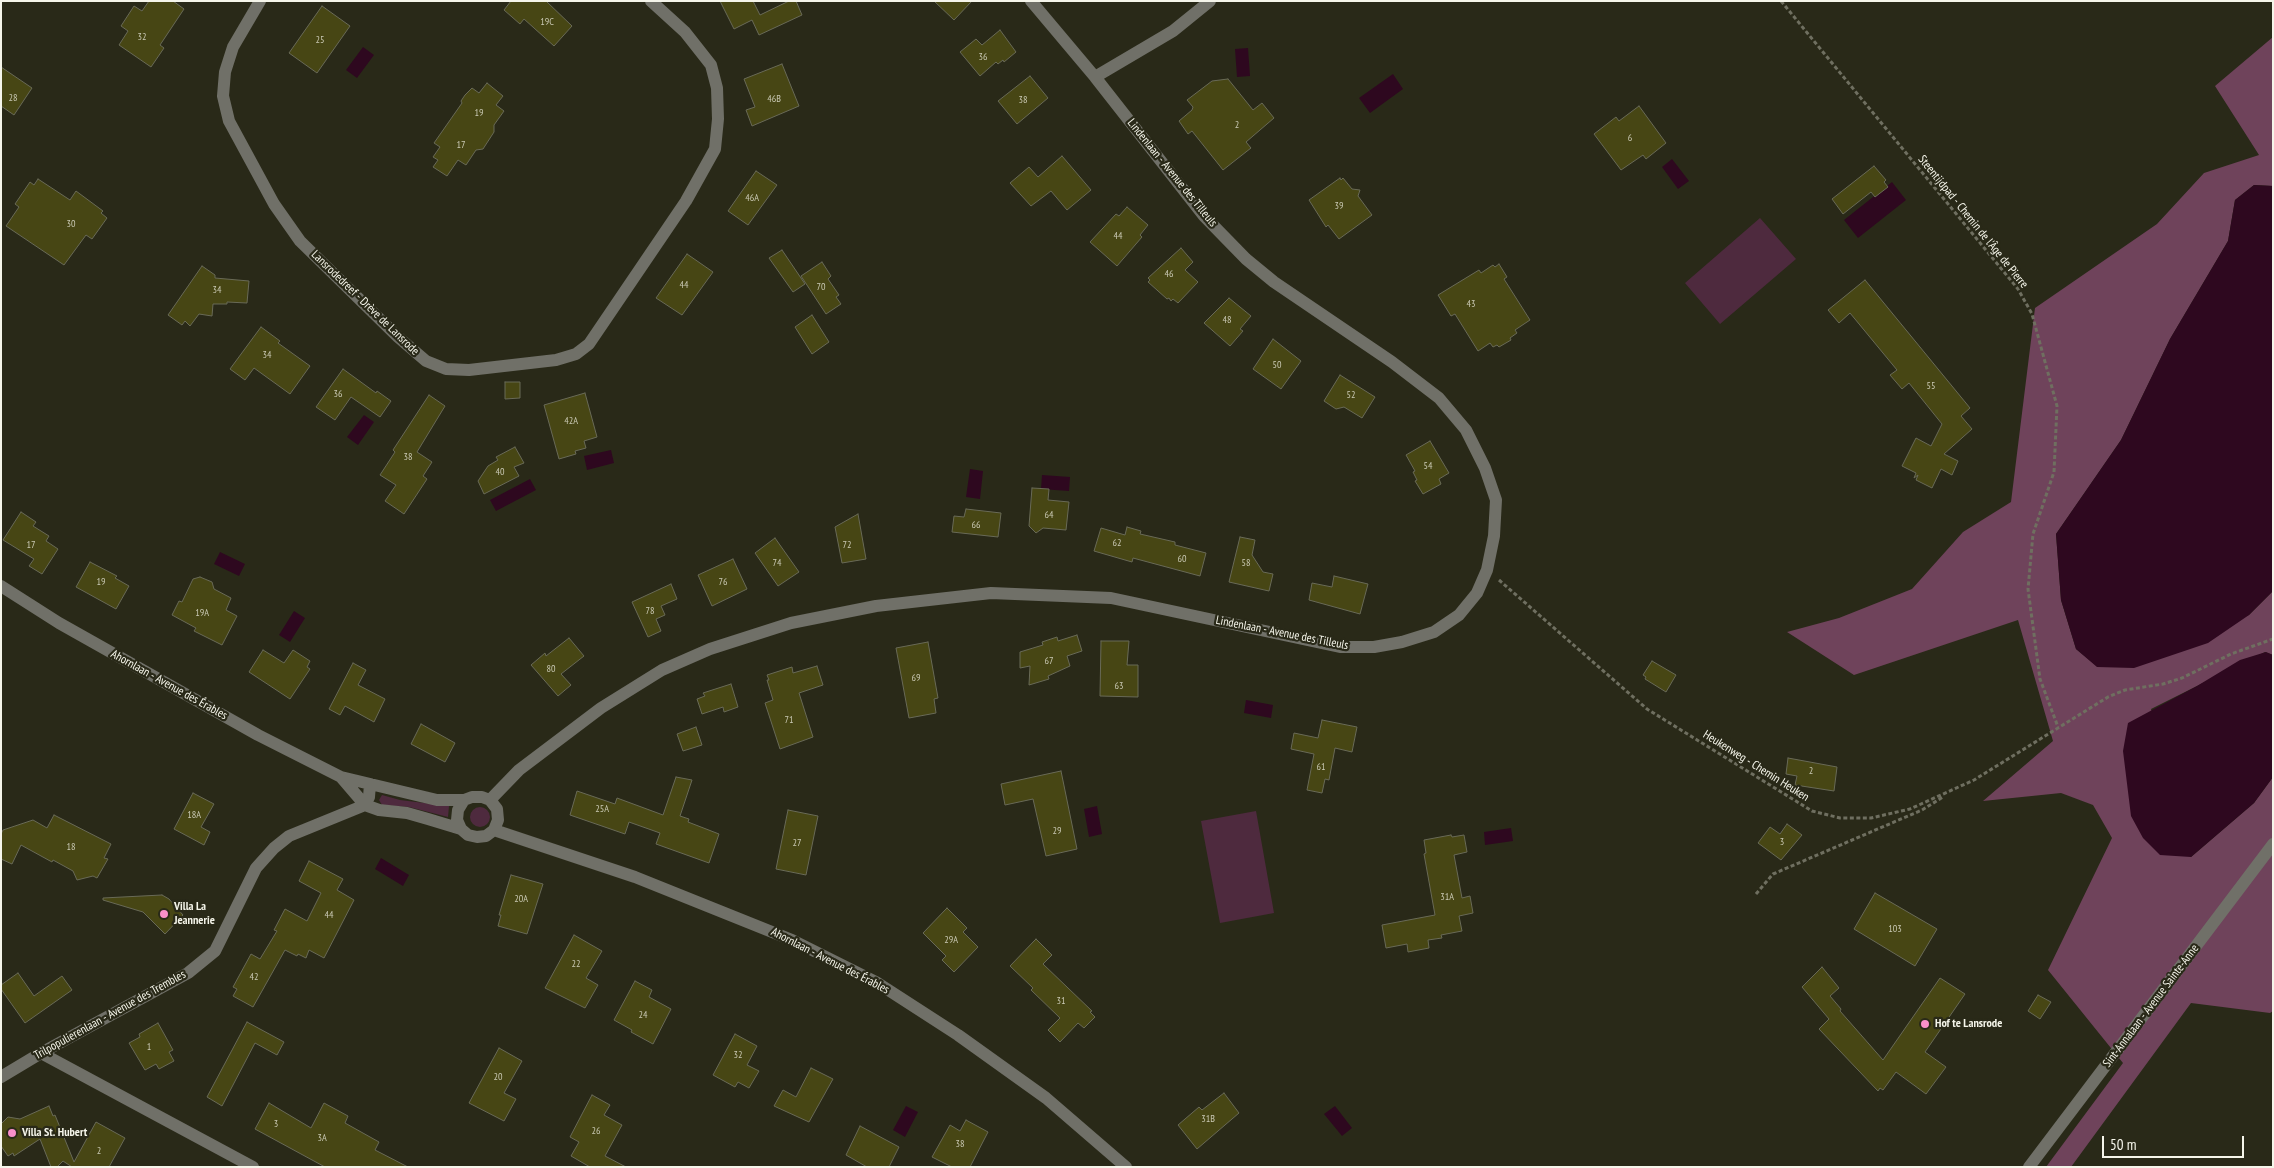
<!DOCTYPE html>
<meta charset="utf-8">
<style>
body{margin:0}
#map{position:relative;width:2274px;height:1168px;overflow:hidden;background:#292918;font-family:"PT Sans Narrow",sans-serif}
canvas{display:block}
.frame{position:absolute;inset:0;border:2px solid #f5f5ea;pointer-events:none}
.scale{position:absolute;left:2102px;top:1136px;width:142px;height:22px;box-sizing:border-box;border:2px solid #f5f5ea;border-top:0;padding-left:6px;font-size:15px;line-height:18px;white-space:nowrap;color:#f5f5ea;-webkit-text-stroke:4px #292918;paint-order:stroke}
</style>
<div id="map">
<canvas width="2274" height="1168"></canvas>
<div class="frame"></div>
<div class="scale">50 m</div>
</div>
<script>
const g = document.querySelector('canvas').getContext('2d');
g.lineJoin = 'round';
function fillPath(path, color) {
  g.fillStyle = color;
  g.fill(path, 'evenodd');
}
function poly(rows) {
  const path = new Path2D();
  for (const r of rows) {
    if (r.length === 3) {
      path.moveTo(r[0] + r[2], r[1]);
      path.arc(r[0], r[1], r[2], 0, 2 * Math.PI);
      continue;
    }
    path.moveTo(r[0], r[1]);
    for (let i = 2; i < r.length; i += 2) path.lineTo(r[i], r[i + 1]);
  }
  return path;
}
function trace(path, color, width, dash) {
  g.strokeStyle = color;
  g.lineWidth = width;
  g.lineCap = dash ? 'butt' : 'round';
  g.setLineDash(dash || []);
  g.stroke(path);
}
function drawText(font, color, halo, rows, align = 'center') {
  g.font = font + ' "PT Sans Narrow",sans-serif';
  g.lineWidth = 4.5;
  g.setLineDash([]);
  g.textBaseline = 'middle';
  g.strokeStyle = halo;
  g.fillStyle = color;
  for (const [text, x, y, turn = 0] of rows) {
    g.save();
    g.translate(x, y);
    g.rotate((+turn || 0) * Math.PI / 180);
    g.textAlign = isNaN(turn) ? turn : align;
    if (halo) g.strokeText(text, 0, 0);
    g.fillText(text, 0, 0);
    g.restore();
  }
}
const green = poly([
 [1760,218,1796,259,1720,324,1685,283],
 [382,795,400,800,449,806,448,817,409,807,382,805,379,800],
 [480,817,10],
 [1256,811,1274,913,1220,923,1201,821]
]);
const forest = poly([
 [2273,37,2273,186,2254,185,2235,200,2228,241,2170,339,2121,440,2056,534,2061,600,2076,649,2098,667,2249,615,2273,591,2273,655,2265,652,2151,709,2191,857,2254,803,2273,777,2273,1011,2270,1013,2191,1003,2071,1167,2046,1167,2123,1063,2048,970,2112,838,2093,805,2061,793,1983,801,2053,741,2018,620,1854,675,1787,632,1839,618,1912,589,1963,532,2011,502,2035,308,2157,224,2204,173,2259,155,2215,86]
]);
const water = poly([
 [363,47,374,55,357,78,346,70],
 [1248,48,1250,76,1237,77,1235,49],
 [1393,74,1403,89,1370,113,1359,98],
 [1672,159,1689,181,1678,189,1662,167],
 [1892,182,1906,200,1858,238,1844,220],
 [2254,185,2273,186,2273,591,2249,615,2208,643,2134,668,2097,667,2076,649,2061,600,2056,534,2121,440,2170,339,2228,241,2235,200],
 [364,415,374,422,358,445,347,437],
 [611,450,614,463,587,470,584,456],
 [970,469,983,471,980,499,966,497],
 [1042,475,1070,477,1069,491,1041,489],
 [530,479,536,490,496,511,490,500],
 [220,552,245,564,239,576,214,564],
 [294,611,305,618,290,642,279,635],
 [2266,652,2273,655,2273,777,2254,803,2191,857,2160,855,2143,838,2131,816,2123,751,2128,723,2197,686,2240,660],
 [1246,700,1273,705,1271,718,1244,713],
 [1097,806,1102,834,1089,837,1084,809],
 [1511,828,1513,841,1485,845,1484,832],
 [381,858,409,875,403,886,375,869],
 [906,1106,918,1112,905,1137,893,1130],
 [1335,1106,1352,1128,1342,1136,1324,1114]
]);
const building = poly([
 [149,1,173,1,184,9,160,45,164,48,151,67,119,45,128,31,121,26,134,6,142,11,149,1],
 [511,1,546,1,572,26,554,46,524,19,520,24,504,10,511,1],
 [720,1,753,1,760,15,789,1,796,1,802,15,759,35,752,20,734,29,720,1],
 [934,1,972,1,954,20,934,1],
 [322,6,350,26,317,73,289,53,322,6],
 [1000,30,1016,52,1004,62,1003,60,998,64,996,62,980,76,960,52,976,39,982,45,1000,30],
 [782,64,799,106,752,126,746,110,755,107,744,79,782,64],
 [1,67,32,88,14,115,1,106,1,67],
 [1030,76,1048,98,1017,124,998,101,1030,76],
 [1228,79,1253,110,1262,103,1274,118,1246,142,1251,148,1223,170,1192,131,1188,134,1179,121,1192,110,1193,107,1187,100,1212,81,1228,79],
 [487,83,503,96,496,105,504,111,494,125,494,132,483,149,476,150,466,165,458,160,447,176,433,167,438,160,433,157,440,147,434,143,462,103,461,101,465,95,472,88,479,93,487,83],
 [1639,106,1666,143,1646,159,1643,155,1621,170,1594,134,1616,117,1619,121,1639,106],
 [1062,156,1091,190,1067,210,1051,191,1031,206,1010,183,1029,167,1038,177,1062,156],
 [1874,166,1886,180,1884,182,1888,187,1875,197,1871,192,1843,214,1832,199,1874,166],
 [756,171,777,185,748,225,728,211,756,171],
 [1340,178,1341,180,1343,178,1352,189,1360,190,1358,196,1372,215,1339,239,1328,225,1326,227,1309,200,1340,178],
 [38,179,70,200,76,191,103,211,101,213,107,218,92,239,86,235,64,265,6,226,19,207,15,204,30,182,34,185,38,179],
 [1127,207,1148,225,1140,235,1142,237,1117,266,1090,242,1116,214,1119,216,1127,207],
 [1181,248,1193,262,1185,270,1198,282,1178,303,1173,299,1171,301,1169,298,1167,299,1148,282,1150,280,1148,278,1181,248],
 [782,250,805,284,793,292,769,258,782,250],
 [687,254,713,272,682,315,656,298,687,254],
 [822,262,831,276,828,279,839,295,836,297,841,304,826,314,801,276,822,262],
 [1499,264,1507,277,1504,279,1530,320,1515,330,1517,333,1510,338,1511,340,1499,347,1497,345,1493,347,1490,343,1478,351,1455,314,1451,316,1438,295,1479,270,1481,273,1493,265,1495,267,1499,264],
 [202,266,215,275,215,278,249,281,247,303,227,302,227,304,213,304,212,316,199,314,190,326,185,321,182,325,168,315,202,266],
 [1865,280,1970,408,1961,416,1972,429,1944,454,1958,461,1952,475,1941,469,1932,488,1916,480,1918,475,1914,478,1916,473,1902,466,1916,438,1931,446,1942,424,1909,383,1902,389,1890,375,1897,370,1850,313,1839,323,1828,310,1865,280],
 [1229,298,1251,316,1240,329,1243,331,1230,346,1204,323,1229,298],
 [812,315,829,342,812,354,795,327,812,315],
 [261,327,280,341,278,343,310,366,290,394,254,368,245,380,230,369,261,327],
 [1273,339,1301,361,1281,389,1253,369,1273,339],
 [343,369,376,393,377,391,391,401,380,417,351,397,335,420,316,407,343,369],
 [1340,375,1375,397,1362,418,1344,407,1336,409,1324,401,1340,375],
 [505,382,520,382,520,398,505,399,505,382],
 [585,393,597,437,584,441,586,448,575,451,576,454,559,459,544,405,585,393],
 [429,395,445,406,417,452,432,462,423,476,427,479,404,514,385,501,396,485,380,475,395,452,393,450,429,395],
 [1430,441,1449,473,1439,479,1441,484,1423,494,1415,481,1417,480,1413,472,1415,471,1406,455,1430,441],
 [515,447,524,463,514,467,519,476,484,494,478,481,488,466,498,460,496,457,515,447],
 [1032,488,1049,489,1048,500,1069,502,1066,530,1043,528,1036,533,1029,526,1032,488],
 [966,509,1001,513,998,537,952,532,954,516,964,517,966,509],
 [21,512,36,522,33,526,49,536,46,541,58,549,42,574,29,566,34,559,3,540,21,512],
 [858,514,866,559,842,563,835,527,858,514],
 [1127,527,1141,531,1140,534,1175,542,1175,545,1206,553,1200,576,1133,558,1132,562,1094,551,1101,528,1125,535,1127,527],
 [1240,537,1255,540,1252,555,1263,572,1273,574,1269,591,1229,582,1240,537],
 [775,538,799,572,778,586,755,553,775,538],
 [733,559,747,589,712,606,698,575,733,559],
 [90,562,117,576,115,578,129,586,116,609,76,587,90,562],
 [1334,576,1368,584,1360,614,1309,600,1312,583,1332,587,1334,576],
 [200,577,212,582,214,589,231,598,226,610,237,616,222,645,194,631,196,628,172,615,179,601,182,602,193,579,200,577],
 [671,584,677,599,661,606,665,615,656,619,661,631,648,637,632,602,671,584],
 [1077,635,1082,651,1067,656,1070,666,1048,676,1049,679,1029,685,1030,666,1020,668,1020,652,1043,645,1042,642,1057,637,1058,641,1077,635],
 [569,638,584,656,561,674,571,685,558,696,531,665,545,653,546,656,569,638],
 [1101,641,1129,641,1127,665,1138,665,1138,697,1100,696,1101,641],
 [928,642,938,698,934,699,936,713,909,718,896,648,928,642],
 [263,650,284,663,293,650,310,661,307,667,310,669,290,699,249,672,263,650],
 [1652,661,1676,675,1666,692,1645,679,1646,677,1643,675,1652,661],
 [353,663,366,670,358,685,385,699,374,722,345,706,340,715,329,709,353,663],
 [817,666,823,685,799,693,813,737,780,749,765,703,773,700,767,680,769,680,767,675,792,667,793,673,817,666],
 [731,684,738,707,724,712,723,707,702,714,697,699,705,696,703,693,731,684],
 [1322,720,1357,727,1352,752,1335,748,1329,780,1325,779,1322,793,1307,790,1314,754,1291,749,1294,733,1318,738,1322,720],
 [421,724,455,743,445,762,411,744,421,724],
 [696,727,702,745,683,751,677,734,696,727],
 [1788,758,1837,767,1834,791,1795,785,1797,776,1786,774,1788,758],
 [1061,771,1077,849,1046,856,1033,799,1005,805,1001,784,1061,771],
 [676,777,692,780,680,816,689,819,688,822,719,834,709,863,656,844,660,833,629,822,625,834,570,815,577,791,615,804,617,798,663,815,676,777],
 [193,793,214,804,201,827,210,832,204,845,174,829,193,793],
 [788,810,818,816,806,875,776,869,788,810],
 [54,815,111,844,104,858,108,859,97,878,93,876,77,880,73,871,53,860,52,862,21,845,12,864,1,859,1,834,3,830,33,820,47,828,54,815],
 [1787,824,1802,835,1781,860,1758,843,1770,827,1780,834,1787,824],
 [1451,835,1452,837,1464,835,1467,852,1454,855,1462,898,1470,896,1473,913,1459,916,1462,931,1441,935,1442,938,1428,940,1429,948,1408,952,1407,944,1386,948,1382,925,1435,915,1424,854,1426,853,1424,840,1451,835],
 [309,861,343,879,337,890,354,900,324,958,309,950,306,958,298,954,297,956,285,950,253,1007,233,996,237,989,233,987,251,954,260,959,277,931,274,930,285,909,307,921,321,893,299,881,309,861],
 [511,875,543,884,527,934,498,926,501,915,499,915,511,875],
 [1875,893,1937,929,1915,966,1854,929,1875,893],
 [162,895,169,899,183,915,165,934,143,912,103,900,103,898,162,895],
 [947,908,967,928,963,932,978,947,954,972,942,960,946,956,923,933,947,908],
 [574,935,602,951,586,978,598,985,585,1008,545,988,574,935],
 [1036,939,1052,955,1043,964,1092,1011,1090,1012,1095,1017,1084,1028,1078,1023,1060,1042,1048,1030,1060,1018,1031,990,1033,988,1010,966,1036,939],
 [1822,967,1839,988,1830,996,1841,1009,1840,1011,1883,1060,1940,978,1965,994,1925,1052,1946,1067,1926,1094,1896,1072,1883,1090,1880,1088,1878,1091,1819,1029,1829,1019,1802,987,1822,967],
 [18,973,34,996,62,976,72,990,25,1023,1,989,1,985,18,973],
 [635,981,652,990,649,997,671,1009,653,1044,631,1032,632,1030,614,1020,635,981],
 [2038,995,2051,1002,2040,1019,2028,1011,2038,995],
 [247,1022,284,1042,277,1055,255,1043,222,1106,207,1097,247,1022],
 [158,1023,173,1050,169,1052,174,1061,159,1069,156,1064,145,1070,129,1043,140,1037,139,1034,158,1023],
 [735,1034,757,1046,747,1065,759,1071,749,1088,738,1082,735,1087,713,1075,735,1034],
 [499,1048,522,1061,504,1093,516,1099,504,1121,469,1103,499,1048],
 [811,1068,833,1079,809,1122,774,1106,783,1090,796,1097,811,1068],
 [1224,1093,1239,1113,1197,1149,1178,1125,1199,1107,1202,1110,1224,1093],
 [592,1095,610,1105,604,1115,622,1125,605,1156,626,1167,590,1167,571,1156,579,1142,570,1137,592,1095],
 [269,1103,311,1128,324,1103,348,1116,345,1123,379,1142,375,1150,408,1167,325,1167,255,1129,269,1103],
 [49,1106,53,1116,55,1115,74,1162,96,1122,125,1138,109,1167,72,1167,63,1161,57,1167,51,1167,40,1139,14,1156,13,1153,8,1156,1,1146,1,1124,8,1117,20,1119,49,1106],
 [966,1120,988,1132,970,1167,952,1167,932,1157,950,1125,960,1131,966,1120],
 [860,1126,899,1147,889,1167,867,1167,846,1155,860,1126]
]);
const path = poly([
 [1781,1,2018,289,2032,314,2057,406,2054,472,2033,534,2028,589,2040,679,2058,727],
 [1499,580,1647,709,1812,811,1840,818,1871,818,1910,809,1974,780,2108,697,2125,690,2163,684,2182,678,2231,654,2273,639],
 [1756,894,1773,874,1922,810,1943,797]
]);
const minor = poly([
 [260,1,233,47,225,72,223,96,229,121,274,204,300,241,398,337,426,361,446,369,469,370,556,360,576,354,589,344,686,201,715,149,718,119,717,88,711,65,685,32,651,1],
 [1095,77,1173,31,1210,1],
 [1,586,59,623,258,735,341,777,437,800,464,800,472,797,482,797,490,800,497,809,498,820,494,830,486,836,477,837,468,835,461,829,428,819,407,813,379,810,365,805,341,777],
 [490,800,519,770,601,708,662,670,710,649,791,623,876,606,991,593,1111,598,1340,647,1374,647,1402,642,1434,632,1459,615,1477,593,1487,570,1494,536,1496,500,1485,468,1466,430,1439,398,1392,362,1274,282,1246,259,1204,216,1095,77,1031,1],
 [461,829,457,820,458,810,464,800],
 [494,830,635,877,792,940,876,982,958,1035,1046,1098,1126,1167],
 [41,1053,253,1167],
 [1,1077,41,1053,188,973,215,951,256,868,274,848,289,836,365,805,369,797,370,784],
 [2029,1167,2273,844]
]);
const markers = [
 [164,914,5,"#f98fca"],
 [1925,1024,5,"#f98fca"],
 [12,1133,5,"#f98fca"]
];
const numberNames = [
 ["19C",547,22],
 ["32",142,37],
 ["25",320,40],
 ["36",983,57],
 ["28",13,98],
 ["46B",774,99],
 ["38",1023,100],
 ["19",479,113],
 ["2",1237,125],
 ["6",1630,138],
 ["17",461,145],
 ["46A",752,198],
 ["39",1339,206],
 ["30",71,224],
 ["44",1118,236],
 ["46",1169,274],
 ["44",684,285],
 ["70",821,287],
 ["34",217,290],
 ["43",1471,304],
 ["48",1227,320],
 ["34",267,355],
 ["50",1277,365],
 ["55",1931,386],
 ["36",338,394],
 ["52",1351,395],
 ["42A",571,421],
 ["38",408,457],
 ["54",1428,466],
 ["40",500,472],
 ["64",1049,515],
 ["66",976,525],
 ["62",1117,543],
 ["17",31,545],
 ["72",847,545],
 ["60",1182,559],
 ["74",777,563],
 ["58",1246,563],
 ["19",101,582],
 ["76",723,582],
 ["78",650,611],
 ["19A",202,613],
 ["67",1049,661],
 ["80",551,669],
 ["69",916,678],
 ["63",1119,686],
 ["71",789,720],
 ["61",1321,767],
 ["2",1811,771],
 ["25A",602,809],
 ["18A",194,815],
 ["29",1057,831],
 ["3",1782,842],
 ["27",797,843],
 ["18",71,847],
 ["31A",1447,897],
 ["20A",521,899],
 ["44",329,915],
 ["103",1895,929],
 ["29A",951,940],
 ["22",576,964],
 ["42",254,977],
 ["31",1061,1001],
 ["24",643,1015],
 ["1",149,1047],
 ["32",738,1055],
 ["20",498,1077],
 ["31B",1208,1119],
 ["3",276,1124],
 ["26",596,1131],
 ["3A",322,1138],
 ["38",960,1144],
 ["2",99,1151]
];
const streetNames = [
 ["Lindenlaan - Avenue des Tilleuls",1172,173,51],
 ["Steentijdpad - Chemin de l'Âge de Pierre",1973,222,51],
 ["Lansrodedreef - Drève de Lansrode",365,303,44],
 ["Lindenlaan - Avenue des Tilleuls",1282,633,11],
 ["Ahornlaan - Avenue des Érables",169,685,29],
 ["Heukenweg - Chemin Heuken",1756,766,32],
 ["Ahornlaan - Avenue des Érables",830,961,27],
 ["Sint-Annalaan - Avenue Sainte-Anne",2151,1006,-53],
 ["Trilpopulierenlaan - Avenue des Trembles",110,1015,-29]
];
const poiNames = [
 ["Villa La",174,907],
 ["Jeannerie",174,921],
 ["Hof te Lansrode",1935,1024],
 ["Villa St. Hubert",22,1133]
];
fillPath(green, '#4e2a3e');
fillPath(forest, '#6f435b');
fillPath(water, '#2e081f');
fillPath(building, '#474614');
trace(building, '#696a57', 1);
trace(path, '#6f6f60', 3, [4, 2.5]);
trace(minor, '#707068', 12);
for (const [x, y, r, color] of markers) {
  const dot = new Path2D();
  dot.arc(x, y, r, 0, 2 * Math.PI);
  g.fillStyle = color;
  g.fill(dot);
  trace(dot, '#292918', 2);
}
drawText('10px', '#cac9b4', null, numberNames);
drawText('12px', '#f5f5ea', '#292918', streetNames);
drawText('bold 12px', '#f5f5ea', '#292918', poiNames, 'left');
</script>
